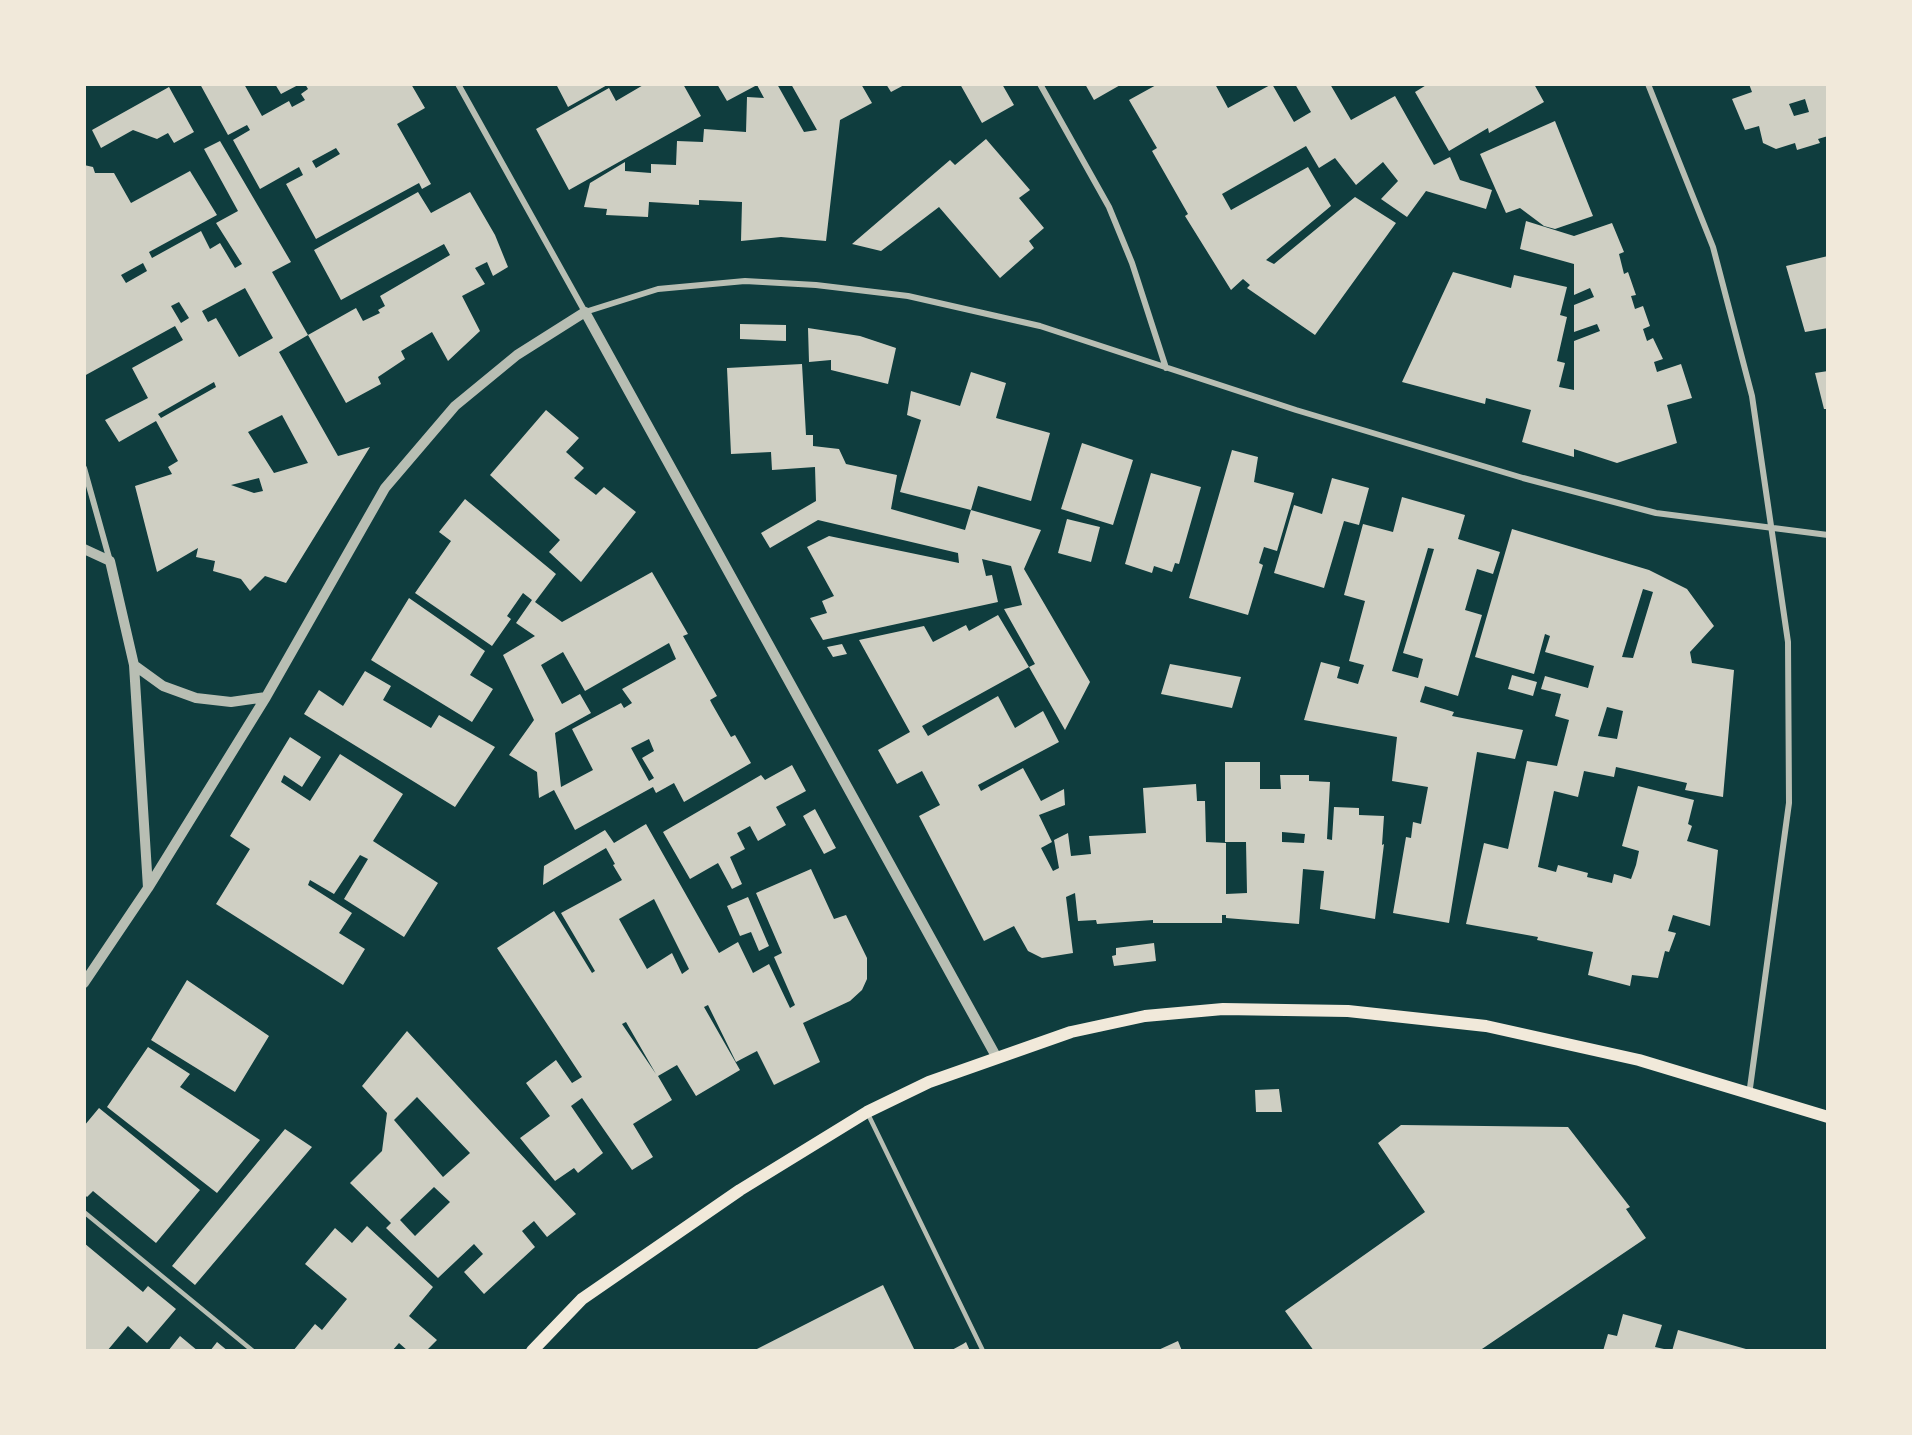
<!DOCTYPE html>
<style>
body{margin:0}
#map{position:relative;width:1912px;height:1435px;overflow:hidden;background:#0f3d3e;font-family:Helvetica,sans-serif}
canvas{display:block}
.frame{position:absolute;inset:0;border:86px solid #f1e9da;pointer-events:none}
</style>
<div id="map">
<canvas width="1912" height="1435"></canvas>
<div class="frame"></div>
</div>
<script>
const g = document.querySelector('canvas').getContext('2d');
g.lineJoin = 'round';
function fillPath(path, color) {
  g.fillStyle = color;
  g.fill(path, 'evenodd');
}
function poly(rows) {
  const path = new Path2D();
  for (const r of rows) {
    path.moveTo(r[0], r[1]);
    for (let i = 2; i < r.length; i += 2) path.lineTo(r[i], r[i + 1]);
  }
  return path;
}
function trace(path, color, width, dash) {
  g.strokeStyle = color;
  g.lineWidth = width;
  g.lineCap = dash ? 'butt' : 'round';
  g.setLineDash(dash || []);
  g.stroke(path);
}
const building = poly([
 [200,84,244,84,262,116,289,101,292,107,305,100,301,94,308,89,305,84,411,84,425,108,397,124,431,184,422,189,419,183,316,239,286,184,303,175,299,167,260,189,233,140,250,130,247,125,228,135],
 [336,148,340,154,316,168,312,161],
 [275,84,300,84,281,94],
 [556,84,609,84,568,107],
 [645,84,683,84,701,116,569,190,536,129,609,88,616,101],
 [717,84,777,84,804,132,817,130,791,84,861,84,872,103,840,120,826,241,781,237,741,241,742,202,699,200,699,205,649,202,648,217,606,215,607,209,584,207,590,183,625,162,625,171,651,173,651,164,676,165,677,141,703,142,704,129,746,132,747,97,764,98,757,85,727,101],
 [886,84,906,84,891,92],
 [960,84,1002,84,1014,105,982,123],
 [1085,84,1122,84,1094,100],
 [1158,84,1215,84,1228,108,1272,84,1294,122,1311,112,1295,84,1330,84,1351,120,1395,96,1434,165,1450,157,1460,180,1492,190,1486,209,1426,191,1407,217,1381,199,1398,181,1383,162,1356,185,1335,158,1319,168,1306,146,1222,194,1231,210,1308,167,1331,206,1266,260,1274,264,1355,197,1396,223,1315,335,1247,288,1250,285,1243,279,1231,290,1185,216,1188,214,1152,151,1157,148,1129,100],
 [1428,84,1534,84,1544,102,1489,133,1488,128,1449,151,1415,92],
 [1749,84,1828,84,1828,136,1818,139,1820,143,1797,150,1795,143,1776,149,1763,143,1759,126,1745,130,1732,99,1752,92],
 [1805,99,1809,112,1794,116,1789,104],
 [169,87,194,132,174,143,168,133,157,139,133,130,101,148,92,130],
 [1555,121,1593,216,1555,229,1544,226,1520,208,1506,213,1480,154],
 [986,139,1030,190,1019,198,1044,228,1029,241,1034,248,1000,278,939,207,881,251,852,244,950,160,955,165],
 [220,141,291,262,272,272,308,335,279,352,338,456,370,447,286,583,265,576,250,591,241,579,213,571,215,561,196,557,198,548,157,572,135,486,172,474,168,467,178,461,156,421,119,442,105,420,148,398,132,368,183,340,175,326,84,376,84,165,93,167,95,173,114,173,131,203,190,171,217,215,149,252,152,258,201,231,210,249,220,243,235,268,242,264,216,223,238,211,204,149],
 [143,263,147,271,126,283,121,275],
 [245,288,273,338,239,357,216,318,208,322,202,311],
 [179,302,189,318,181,323,171,306],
 [214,382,216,387,161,418,158,414],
 [282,415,308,463,274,473,248,432],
 [259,478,263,491,254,493,231,485],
 [418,192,431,213,470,192,495,235,508,267,493,276,487,262,475,268,485,284,462,296,480,331,448,361,432,332,401,351,405,359,378,377,381,384,346,403,308,335,356,308,363,321,380,313,378,310,385,306,380,296,450,255,444,244,341,300,314,250],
 [1526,221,1574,236,1612,223,1624,252,1619,254,1624,274,1628,272,1636,295,1631,296,1635,309,1643,306,1650,326,1643,329,1647,341,1653,338,1663,359,1654,362,1657,372,1681,364,1692,398,1667,405,1677,443,1617,463,1574,449,1574,457,1522,442,1531,410,1486,398,1485,404,1402,382,1453,272,1511,288,1514,275,1567,287,1560,315,1567,317,1557,361,1565,363,1559,387,1574,390,1574,341,1600,331,1597,324,1574,332,1574,305,1594,297,1590,288,1574,295,1574,264,1520,249],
 [1828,256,1828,328,1805,332,1786,266],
 [740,324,786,325,786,341,740,339],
 [808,328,860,336,896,348,888,384,831,370,831,360,809,362],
 [802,364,806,435,813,435,813,446,839,449,846,464,897,475,891,509,965,530,971,510,1041,530,1024,569,1090,682,1065,730,1029,667,922,726,928,736,998,696,1015,728,1043,711,1059,742,978,785,981,791,1023,768,1041,801,1064,789,1065,805,1039,815,1052,842,1041,848,1053,871,1059,868,1054,840,1068,833,1071,856,1091,854,1089,836,1146,833,1143,788,1196,784,1197,801,1205,801,1206,842,1226,843,1226,894,1247,893,1246,842,1225,842,1225,762,1260,762,1260,789,1281,789,1280,775,1309,775,1309,781,1330,782,1327,839,1332,840,1334,807,1359,808,1359,815,1384,816,1382,845,1384,844,1375,919,1320,909,1324,871,1303,869,1299,924,1226,918,1226,915,1222,915,1222,923,1153,923,1153,920,1097,924,1096,920,1078,921,1075,893,1066,897,1073,953,1042,958,1028,951,1014,926,984,941,919,816,940,805,922,771,897,784,878,750,910,732,859,640,924,626,933,642,966,625,969,631,998,615,1029,667,1035,664,1004,609,1022,605,1011,566,982,559,986,576,992,575,998,602,823,640,810,618,827,613,822,601,834,596,807,547,829,536,959,563,958,553,818,520,770,548,761,533,816,501,815,467,772,470,771,452,731,454,727,368],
 [1282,832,1305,834,1304,843,1282,842],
 [1828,371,1828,409,1824,409,1815,373],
 [971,372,1006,383,996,418,1050,433,1031,501,978,486,971,510,900,492,921,420,907,415,911,391,960,406],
 [546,410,579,438,566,452,584,468,574,478,596,495,604,487,636,512,581,582,549,552,560,540,490,475],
 [1082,443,1133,460,1113,525,1061,509],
 [1232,450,1258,457,1254,482,1294,493,1277,551,1264,547,1259,563,1263,565,1248,615,1189,598],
 [1151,473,1201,487,1179,564,1175,563,1172,572,1154,566,1152,573,1125,564],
 [1332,478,1369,488,1359,525,1344,521,1324,588,1274,573,1294,505,1322,514],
 [1402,497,1465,515,1458,539,1500,552,1493,574,1477,569,1465,610,1482,615,1458,696,1425,686,1420,702,1454,712,1452,716,1523,730,1515,759,1477,752,1449,923,1393,913,1406,837,1411,838,1413,822,1421,824,1428,787,1392,781,1397,737,1304,720,1321,662,1340,667,1337,678,1358,684,1364,665,1349,661,1365,601,1344,595,1363,524,1393,532],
 [1428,548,1434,549,1403,653,1423,659,1418,678,1392,671],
 [465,499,556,574,535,602,562,622,652,572,688,634,683,636,717,696,710,700,712,704,731,737,735,735,751,763,684,802,674,783,656,793,653,787,575,830,554,790,539,798,537,772,509,755,534,720,503,655,535,636,516,623,532,600,523,593,507,616,511,619,492,646,415,593,451,541,439,532],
 [669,643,676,659,622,689,632,703,624,708,621,703,572,729,593,770,561,787,555,733,591,713,580,694,562,704,541,665,563,652,585,691],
 [649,739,654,751,642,758,654,778,649,781,631,748],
 [1067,519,1100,527,1091,562,1058,553],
 [1512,529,1649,570,1687,589,1714,626,1690,652,1692,663,1734,670,1723,797,1685,790,1687,783,1616,767,1614,777,1584,771,1578,797,1554,791,1538,867,1556,872,1558,865,1588,873,1587,877,1612,883,1614,874,1631,879,1636,865,1639,851,1622,846,1638,786,1694,800,1688,824,1692,826,1687,841,1718,850,1710,926,1673,915,1668,931,1676,933,1669,952,1665,951,1658,978,1632,975,1630,986,1588,975,1593,952,1537,940,1538,937,1466,924,1484,843,1508,849,1527,761,1557,766,1569,720,1555,716,1561,694,1541,689,1545,676,1588,688,1594,666,1545,652,1550,636,1545,634,1534,674,1475,657],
 [1643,589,1653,592,1633,658,1622,657],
 [1607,707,1623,711,1617,739,1598,736],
 [409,598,485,651,470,675,493,689,472,722,371,660],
 [842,644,847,654,833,657,827,647],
 [1170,664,1241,677,1232,708,1161,694],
 [365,671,391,686,383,700,431,728,439,715,495,747,455,807,304,714,319,690,343,706],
 [1512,675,1537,682,1533,696,1508,689],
 [290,737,321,757,302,787,284,775,281,782,310,801,340,754,403,794,373,841,438,883,404,937,344,899,368,859,360,855,334,894,310,880,308,885,352,913,339,933,365,949,343,985,216,904,250,849,230,836],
 [792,765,806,791,776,807,786,825,758,841,750,826,737,833,745,849,730,857,742,884,732,889,718,863,690,879,663,832,761,775,765,780],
 [815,809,836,848,824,854,803,816],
 [646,824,719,953,738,942,753,973,769,964,790,1008,795,1005,774,957,782,953,756,893,811,869,834,919,846,915,867,958,867,979,862,990,850,1001,803,1023,820,1062,774,1085,757,1051,736,1062,708,1005,704,1007,740,1070,696,1096,677,1065,658,1076,672,1100,633,1124,653,1157,632,1170,582,1098,571,1106,603,1153,578,1173,574,1168,555,1181,520,1138,550,1116,526,1083,556,1060,572,1083,582,1077,497,948,554,911,592,973,595,971,561,913,622,880,613,865,615,864,606,848,543,885,544,866,605,830,614,843],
 [654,899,689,969,682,974,672,953,647,969,619,919],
 [626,1022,656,1074,622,1024],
 [748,897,769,946,759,951,751,932,740,936,727,906],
 [1154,943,1156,961,1114,966,1112,956,1116,955,1116,948],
 [187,980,269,1036,235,1092,151,1040],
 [407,1031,576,1214,547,1237,534,1221,522,1231,535,1247,484,1294,464,1272,483,1254,474,1244,438,1278,386,1228,391,1223,350,1183,382,1151,387,1113,362,1086],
 [417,1097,470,1153,443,1177,394,1120],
 [434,1187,450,1202,415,1236,400,1220],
 [148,1047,190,1074,180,1087,260,1140,217,1193,107,1107],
 [1279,1089,1282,1112,1256,1112,1255,1090],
 [99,1108,200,1190,156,1243,93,1191,87,1197,84,1194,84,1126],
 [1401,1125,1568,1127,1630,1207,1626,1209,1646,1238,1479,1351,1314,1351,1285,1311,1425,1212,1378,1143],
 [285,1129,312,1147,195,1285,172,1266],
 [367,1226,433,1287,409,1316,437,1340,426,1351,408,1351,399,1343,392,1351,293,1351,315,1324,322,1330,347,1299,305,1264,335,1228,352,1243],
 [84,1243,143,1292,148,1286,176,1309,147,1343,128,1326,107,1351,84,1351],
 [883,1285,915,1351,753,1351,867,1293],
 [1623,1314,1662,1325,1655,1347,1664,1349,1663,1351,1603,1351,1608,1334,1617,1336],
 [1678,1330,1714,1340,1746,1349,1672,1351],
 [180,1336,198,1351,168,1351],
 [1178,1341,1182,1351,1156,1351],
 [217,1342,228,1351,210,1351],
 [966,1342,970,1351,950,1351,963,1344]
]);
const service = poly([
 [867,1112,983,1351],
 [84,1212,253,1351]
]);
const minor = poly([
 [458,84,585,312,658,289,745,281,816,285,908,296,1040,326,1296,410,1523,478,1656,513,1828,535],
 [1040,84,1109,207,1132,263,1166,368],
 [1648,84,1713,247,1752,396,1788,642,1789,803,1749,1095],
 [84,468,110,561]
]);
const tertiary = poly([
 [84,549,110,561,134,665,148,888],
 [134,665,163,686,196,698,231,702,266,697],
 [84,983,148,888,266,697,385,488,455,406,517,355,585,312,997,1058]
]);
const secondary = poly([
 [532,1351,582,1299,740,1190,867,1112,929,1082,1071,1032,1145,1016,1223,1009,1348,1011,1486,1026,1639,1060,1828,1117]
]);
fillPath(building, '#cfcfc3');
trace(service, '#b8beb3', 4.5);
trace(minor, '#b8beb3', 6);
trace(tertiary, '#b8beb3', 10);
trace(secondary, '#f1e9da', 12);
</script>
